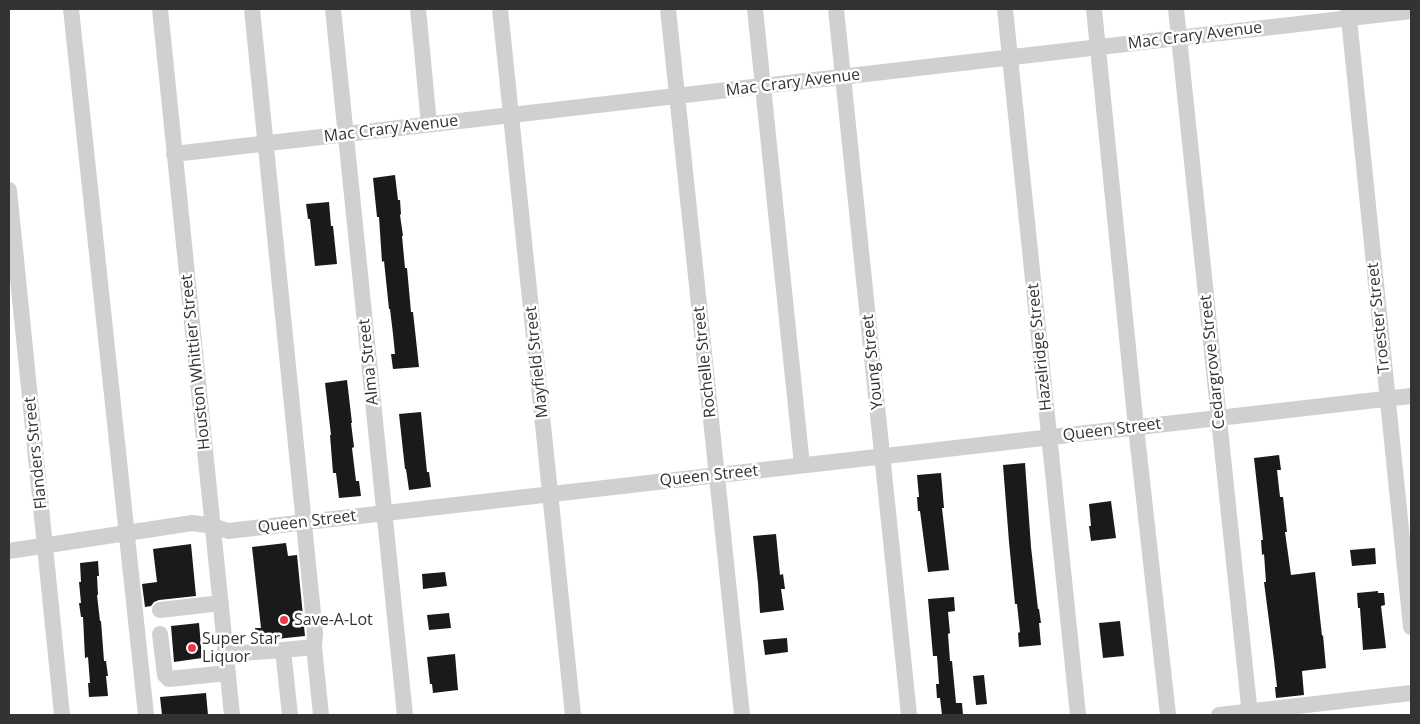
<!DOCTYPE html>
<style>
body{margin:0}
#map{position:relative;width:1420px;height:724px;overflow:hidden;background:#fff;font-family:"Open Sans",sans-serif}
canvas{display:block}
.frame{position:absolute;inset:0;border:10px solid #333;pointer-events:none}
</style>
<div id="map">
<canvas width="1420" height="724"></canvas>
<div class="frame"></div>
</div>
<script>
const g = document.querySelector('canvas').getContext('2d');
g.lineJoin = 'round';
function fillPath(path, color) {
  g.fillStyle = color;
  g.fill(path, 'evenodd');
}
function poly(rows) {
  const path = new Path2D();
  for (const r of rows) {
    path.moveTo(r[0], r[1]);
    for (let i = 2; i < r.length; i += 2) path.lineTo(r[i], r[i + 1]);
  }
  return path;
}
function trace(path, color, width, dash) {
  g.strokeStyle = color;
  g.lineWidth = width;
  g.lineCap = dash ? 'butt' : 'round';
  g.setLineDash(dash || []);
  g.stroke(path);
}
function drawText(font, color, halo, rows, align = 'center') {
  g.font = font + ' "Open Sans",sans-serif';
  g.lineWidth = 5;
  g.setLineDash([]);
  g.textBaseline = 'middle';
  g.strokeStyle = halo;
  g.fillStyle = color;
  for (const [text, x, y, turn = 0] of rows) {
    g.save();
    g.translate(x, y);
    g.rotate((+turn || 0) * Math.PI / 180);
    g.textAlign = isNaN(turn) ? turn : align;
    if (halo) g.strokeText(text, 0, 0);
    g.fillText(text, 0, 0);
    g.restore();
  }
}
const building = poly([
 [395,175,398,200,400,200,401,214,400,215,403,236,402,236,405,268,407,268,411,312,413,312,419,367,393,369,391,354,395,354,393,334,390,309,389,309,384,261,382,262,379,217,377,217,373,178],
 [329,202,331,226,333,226,337,264,315,266,310,219,308,219,306,204],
 [347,380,352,423,351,423,354,447,352,448,356,481,359,481,361,496,339,498,336,473,333,473,330,435,331,435,325,383],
 [421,412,427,472,429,472,431,487,409,490,406,469,405,469,399,414],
 [1279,455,1281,470,1277,470,1280,497,1283,497,1287,532,1285,532,1291,575,1315,572,1322,636,1323,635,1326,668,1302,671,1304,695,1276,698,1275,687,1277,687,1274,660,1264,582,1266,582,1264,554,1262,555,1261,540,1263,540,1254,458],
 [1025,463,1031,547,1038,609,1039,609,1041,623,1039,623,1041,645,1019,647,1018,633,1020,632,1017,604,1015,604,1009,542,1003,465],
 [941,473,944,508,942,508,949,570,928,572,920,511,918,511,917,497,919,497,917,475],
 [1111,501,1116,538,1091,541,1089,526,1091,526,1089,504],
 [776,534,780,575,783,574,785,589,781,589,784,610,760,613,758,583,753,536],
 [286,543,288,556,297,555,305,636,257,641,255,628,261,628,252,547],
 [191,544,196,596,159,600,154,602,151,606,145,607,142,584,157,582,153,549],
 [1375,548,1376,564,1352,566,1350,550],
 [98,561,99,576,97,576,98,595,97,595,100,621,101,621,104,661,106,661,108,676,106,676,108,696,89,697,88,683,90,683,88,657,85,658,83,617,81,617,79,603,81,603,79,582,81,582,80,563],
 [445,572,447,586,423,589,422,574],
 [1378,591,1378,593,1384,593,1385,605,1381,606,1386,648,1363,650,1360,608,1358,608,1357,593],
 [954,597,955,611,948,612,950,633,948,634,950,661,952,661,956,703,962,703,963,715,942,715,940,698,937,698,936,684,939,684,937,656,933,656,928,599],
 [449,613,451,628,429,630,427,615],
 [1120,621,1124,656,1103,658,1099,623],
 [199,623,202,658,174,662,171,626],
 [787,638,788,652,765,655,763,640],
 [455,654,458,690,433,693,432,684,430,684,427,657],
 [984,675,987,704,976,705,973,676],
 [206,693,208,715,162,715,160,697]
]);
const minor = poly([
 [71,9,146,715],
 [160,9,232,715],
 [252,9,315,633,314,647,321,715],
 [333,9,405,715],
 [418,9,429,124],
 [500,9,573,715],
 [668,9,742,715],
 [755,9,802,465],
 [836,9,909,715],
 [1005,9,1078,715],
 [1094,9,1136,427,1168,715],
 [1176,9,1250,715],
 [1348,9,1411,627],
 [174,154,1411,11],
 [9,190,62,715],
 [9,551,192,523,213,526,228,531,1411,396],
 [160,610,221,603],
 [160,634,165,675,169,679,228,673],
 [283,650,314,647],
 [226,654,283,650,290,715],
 [1219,715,1411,693]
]);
const markers = [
 [284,620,5,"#e63946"],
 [192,648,5,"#e63946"]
];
const streetNames = [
 ["Mac Crary Avenue",1195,36,-7],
 ["Mac Crary Avenue",793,83,-7],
 ["Mac Crary Avenue",391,129,-7],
 ["Troester Street",1379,318,-96],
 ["Hazelridge Street",1040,347,-96],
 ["Houston Whittier Street",196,362,-96],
 ["Alma Street",369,362,-96],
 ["Mayfield Street",537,362,-96],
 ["Rochelle Street",705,362,-96],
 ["Young Street",873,362,-96],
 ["Cedargrove Street",1213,362,-96],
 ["Queen Street",1112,430,-7],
 ["Flanders Street",36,453,-96],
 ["Queen Street",709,476,-6],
 ["Queen Street",307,522,-7]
];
const poiNames = [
 ["Save-A-Lot",294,620],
 ["Super Star",202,639],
 ["Liquor",202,657]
];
fillPath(building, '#1a1a1a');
trace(minor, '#d0d0d0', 16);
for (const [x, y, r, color] of markers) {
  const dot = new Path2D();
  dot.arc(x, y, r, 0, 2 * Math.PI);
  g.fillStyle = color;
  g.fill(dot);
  trace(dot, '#fff', 2);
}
drawText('16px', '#333', '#fff', streetNames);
drawText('16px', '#333', '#fff', poiNames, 'left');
</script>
